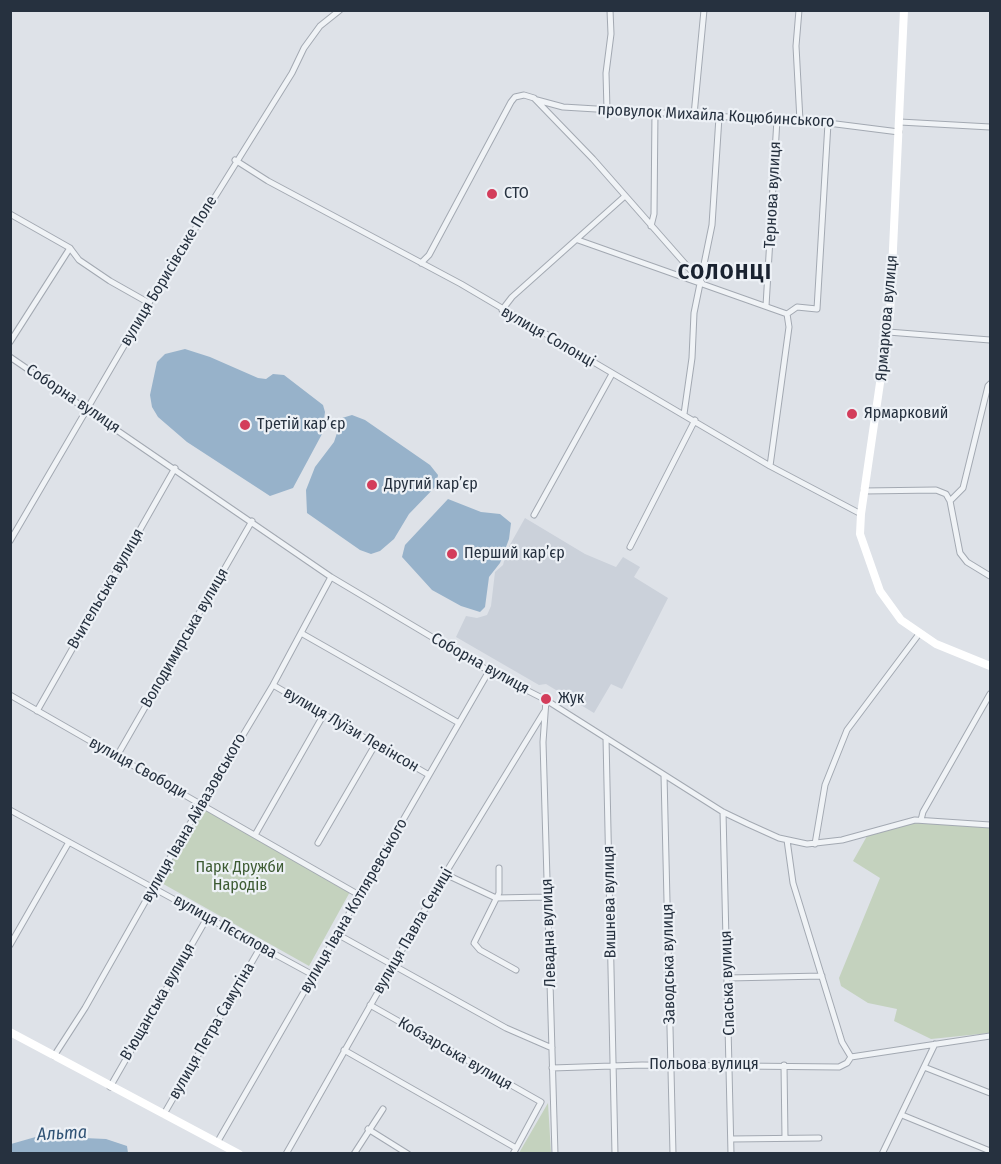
<!DOCTYPE html>
<meta charset="utf-8">
<style>
body{margin:0}
#map{position:relative;width:1001px;height:1164px;overflow:hidden;background:#dee2e8;font-family:"Fira Sans Condensed",sans-serif}
canvas{display:block}
.frame{position:absolute;inset:0;border:12px solid #26313f;pointer-events:none}
</style>
<div id="map">
<canvas width="1001" height="1164"></canvas>
<div class="frame"></div>
</div>
<script>
const g = document.querySelector('canvas').getContext('2d');
g.lineJoin = 'round';
function fillPath(path, color) {
  g.fillStyle = color;
  g.fill(path, 'evenodd');
}
function poly(rows) {
  const path = new Path2D();
  for (const r of rows) {
    path.moveTo(r[0], r[1]);
    for (let i = 2; i < r.length; i += 2) path.lineTo(r[i], r[i + 1]);
  }
  return path;
}
function trace(path, color, width, dash) {
  g.strokeStyle = color;
  g.lineWidth = width;
  g.lineCap = dash ? 'butt' : 'round';
  g.setLineDash(dash || []);
  g.stroke(path);
}
function drawText(font, color, halo, rows, align = 'center') {
  g.font = font + ' "Fira Sans Condensed",sans-serif';
  g.lineWidth = 4.5;
  g.setLineDash([]);
  g.textBaseline = 'middle';
  g.strokeStyle = halo;
  g.fillStyle = color;
  for (const [text, x, y, turn = 0] of rows) {
    g.save();
    g.translate(x, y);
    g.rotate((+turn || 0) * Math.PI / 180);
    g.textAlign = isNaN(turn) ? turn : align;
    if (halo) g.strokeText(text, 0, 0);
    g.fillText(text, 0, 0);
    g.restore();
  }
}
const built = poly([
 [525,518,585,554,616,567,623,557,640,567,634,577,668,598,622,689,611,684,594,713,546,684,539,685,456,637,466,616,477,618,487,615,491,606,495,572,503,565,507,550]
]);
const green = poly([
 [202,806,351,890,309,966,158,881],
 [914,822,990,827,990,1033,931,1039,894,1021,897,1009,868,1003,841,986,839,978,880,878,853,861,867,836],
 [548,1103,551,1153,519,1153]
]);
const water = poly([
 [185,349,210,357,258,378,266,379,273,374,284,375,323,405,325,412,322,434,293,488,270,496,187,442,158,417,152,407,150,395,157,362,165,354],
 [352,415,365,420,430,465,438,475,436,486,409,514,394,539,380,551,371,554,360,550,307,513,306,490,315,467,334,442,342,418],
 [448,499,481,512,500,514,511,523,509,539,500,563,489,577,485,607,480,612,461,606,432,590,402,557,405,545],
 [39,1136,106,1139,127,1146,128,1153,11,1153,11,1144]
]);
const street = poly([
 [799,10,796,46,800,121],
 [537,100,563,107,828,123,899,132],
 [607,110,606,73,611,34,610,10],
 [694,115,704,10],
 [900,122,990,127],
 [235,160,268,181,461,284,770,466,861,514],
 [10,214,70,248,79,260,110,281,149,303],
 [651,226,654,214,655,112],
 [578,240,787,314],
 [421,263,429,255,511,102,515,97,524,95,534,98,593,159,702,283],
 [766,306,777,119],
 [502,310,512,297,625,196],
 [888,332,990,340],
 [10,342,70,248],
 [10,357,331,577,489,671,546,700,723,812,748,824,779,838,807,844,842,840,915,820,990,825],
 [990,384,988,386,963,488,950,501,960,553,967,562,990,576],
 [684,414,692,358,694,313,712,225,719,117],
 [770,466,789,327,787,314,797,307,817,309,828,123],
 [864,491,936,490,946,494,950,501],
 [534,515,612,374],
 [10,541,149,303,292,73,304,48,320,26,340,10],
 [630,547,695,420],
 [301,633,459,723],
 [273,685,429,775],
 [10,695,359,895],
 [546,700,543,742,555,1154],
 [37,711,175,468],
 [606,738,615,1154],
 [117,756,252,521],
 [664,775,673,1154],
 [10,810,313,975],
 [723,812,731,1154],
 [921,820,923,812,990,694],
 [255,835,324,714],
 [787,840,793,883,842,1042,851,1057],
 [318,843,375,745],
 [815,844,825,785,847,730,919,634],
 [499,868,499,893,474,943,480,950,516,970],
 [445,874,496,898,547,897],
 [337,934,506,1028,552,1048],
 [10,945,69,842],
 [728,978,822,976],
 [370,1005,541,1102],
 [344,1050,516,1148],
 [54,1056,85,1008,179,842,273,685,331,577],
 [784,1065,785,1138],
 [924,1067,990,1093],
 [552,1068,642,1065,839,1067,847,1063,851,1057,990,1036],
 [110,1087,207,918],
 [164,1114,260,948],
 [902,1115,990,1151],
 [368,1129,408,1154],
 [731,1139,819,1138],
 [218,1141,489,671],
 [286,1154,445,874,544,712],
 [354,1154,383,1109],
 [513,1154,541,1102],
 [882,1154,935,1044]
]);
const secondary = poly([
 [904,10,890,314,861,514,860,534,880,591,901,620,936,644,990,666],
 [10,1032,239,1154]
]);
const markers = [
 [492,194,6,"#d33d5b"],
 [852,414,6,"#d33d5b"],
 [245,425,6,"#d33d5b"],
 [372,485,6,"#d33d5b"],
 [452,554,6,"#d33d5b"],
 [546,699,6,"#d33d5b"]
];
const streetNames = [
 ["провулок Михайла Коцюбинського",716,116,3],
 ["Тернова вулиця",773,195,-87],
 ["вулиця Борисівське Поле",169,271,-59],
 ["Ярмаркова вулиця",887,318,-85],
 ["вулиця Солонці",548,337,30],
 ["Соборна вулиця",73,399,34],
 ["Вчительська вулиця",106,589,-60],
 ["Володимирська вулиця",185,638,-60],
 ["Соборна вулиця",480,664,29],
 ["вулиця Луїзи Левінсон",351,730,30],
 ["вулиця Свободи",138,768,29],
 ["вулиця Івана Айвазовського",194,818,-60],
 ["Вишнева вулиця",610,902,-91],
 ["вулиця Івана Котляревського",354,906,-60],
 ["вулиця Пєсклова",225,927,29],
 ["вулиця Павла Сениці",413,931,-60],
 ["Левадна вулиця",549,933,-92],
 ["Заводська вулиця",669,964,-91],
 ["Спаська вулиця",728,983,-92],
 ["В'ющанська вулиця",158,1002,-60],
 ["вулиця Петра Самутіна",212,1031,-60],
 ["Кобзарська вулиця",455,1054,30],
 ["Польова вулиця",704,1065]
];
const poiNames = [
 ["СТО",504,194],
 ["Ярмарковий",864,414],
 ["Третій кар’єр",257,425],
 ["Другий кар’єр",384,485],
 ["Перший кар’єр",464,554],
 ["Жук",558,699]
];
const parkNames = [
 ["Парк Дружби",240,868],
 ["Народів",240,886]
];
const waterNames = [
 ["Альта",62,1134,-3]
];
const districtNames = [
 ["СОЛОНЦІ",725,273]
];
fillPath(built, '#cbd1da');
fillPath(green, '#c4d2be');
fillPath(water, '#97b2ca');
trace(street, '#a3a9b2', 7);
trace(street, '#f0f3f6', 5);
trace(secondary, '#fff', 8);
for (const [x, y, r, color] of markers) {
  const dot = new Path2D();
  dot.arc(x, y, r, 0, 2 * Math.PI);
  g.fillStyle = color;
  g.fill(dot);
  trace(dot, '#edf1f6', 2);
}
drawText('16px', '#26313f', '#edf1f6', streetNames);
drawText('16px', '#26313f', '#edf1f6', poiNames, 'left');
drawText('16px', '#3d5b33', '#edf1f6', parkNames);
drawText('italic 18px', '#2f5275', '#edf1f6', waterNames);
g.letterSpacing = '1.5px';
drawText('bold 22px', '#192230', '#edf1f6', districtNames);
g.letterSpacing = '0px';
</script>
